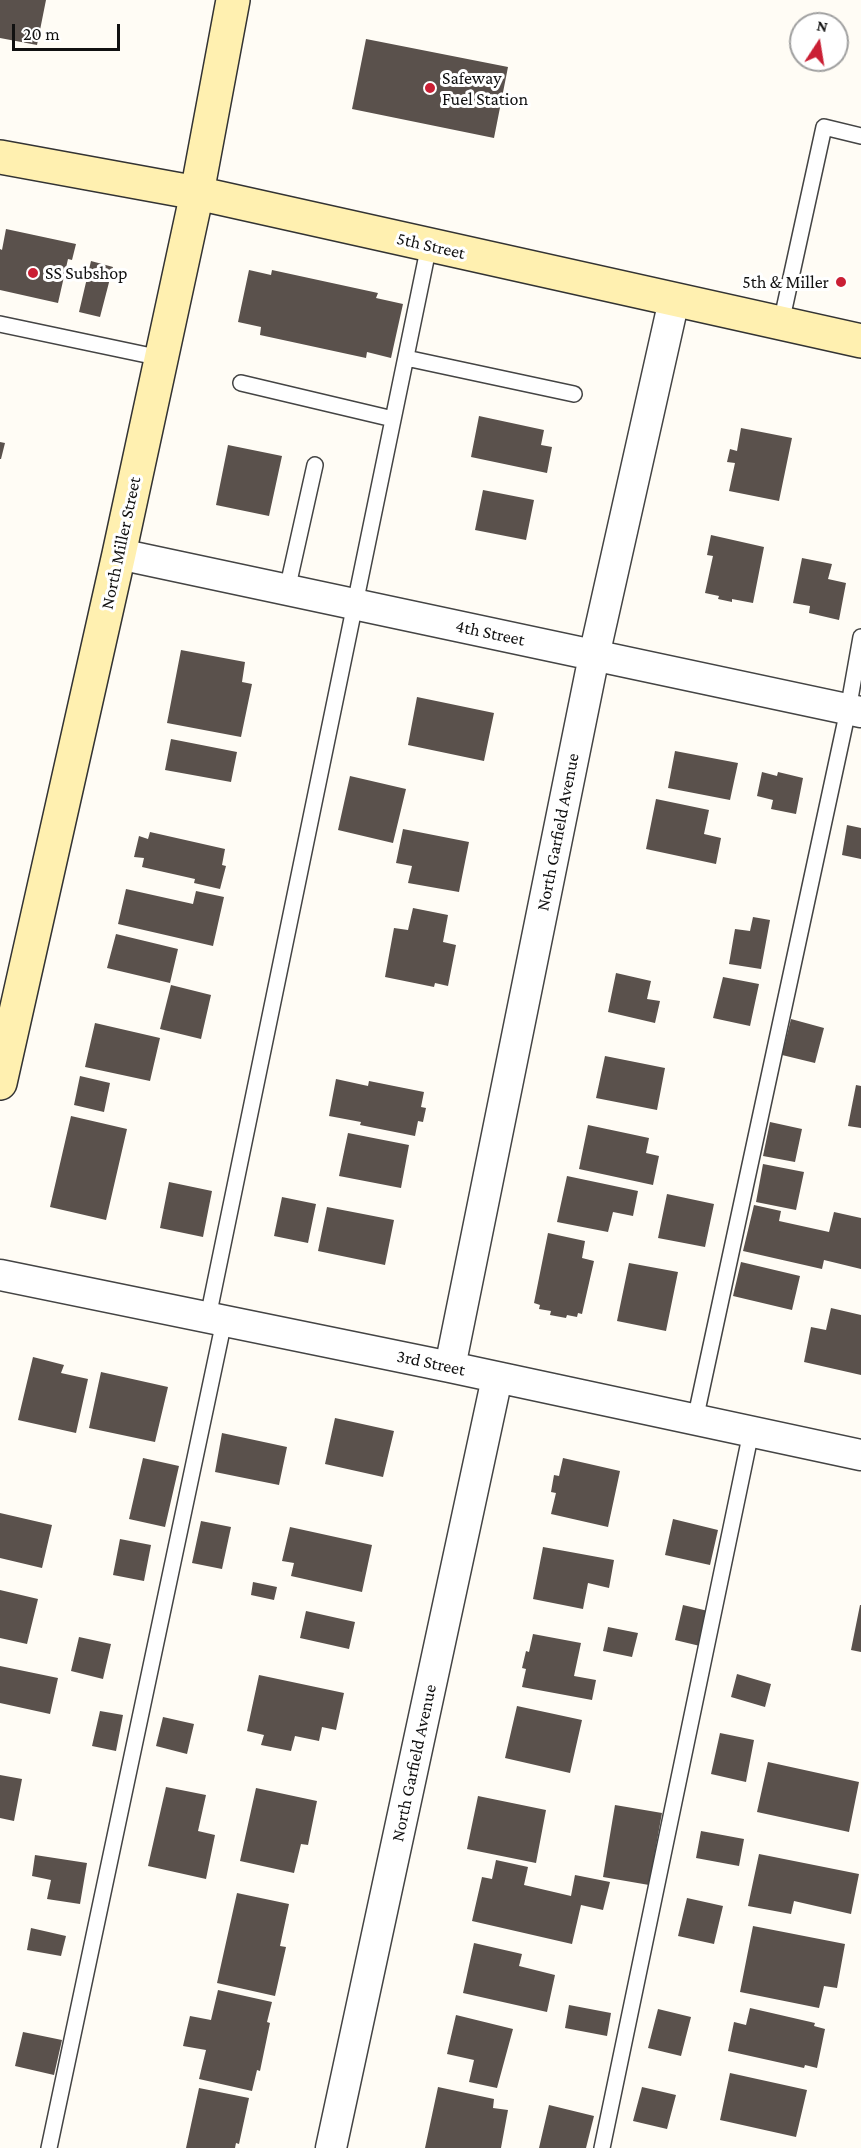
<!DOCTYPE html>
<style>
body{margin:0}
#map{position:relative;width:861px;height:2148px;overflow:hidden;background:#fffcf5;font-family:"Crimson Pro",serif}
canvas{display:block}
.north{position:absolute;left:789px;top:12px;width:60px;height:60px;box-sizing:border-box;background:#fff;border:2px solid #a0a0a0;border-radius:50%;rotate:12deg;font-size:16px;font-weight:700;line-height:24px;text-align:center;color:#111}
.north::after{content:'';display:block;margin:auto;width:21px;height:27px;background:#ca1f34;clip-path:polygon(50% 0,100% 100%,50% 72%,0 100%)}
.scale{position:absolute;left:12px;top:24px;width:108px;height:27px;box-sizing:border-box;border:3px solid #111;border-top:0;padding-left:8px;font-size:18px;line-height:21px;white-space:nowrap;color:#111;-webkit-text-stroke:4px #fff;paint-order:stroke}
</style>
<div id="map">
<canvas width="861" height="2148"></canvas>
<div class="north">N</div>
<div class="scale">20 m</div>
</div>
<script>
const g = document.querySelector('canvas').getContext('2d');
g.lineJoin = 'round';
function fillPath(path, color) {
  g.fillStyle = color;
  g.fill(path, 'evenodd');
}
function poly(rows) {
  const path = new Path2D();
  for (const r of rows) {
    path.moveTo(r[0], r[1]);
    for (let i = 2; i < r.length; i += 2) path.lineTo(r[i], r[i + 1]);
  }
  return path;
}
function trace(path, color, width, dash) {
  g.strokeStyle = color;
  g.lineWidth = width;
  g.lineCap = dash ? 'butt' : 'round';
  g.setLineDash(dash || []);
  g.stroke(path);
}
function drawText(font, color, halo, rows, align = 'center') {
  g.font = font + ' "Crimson Pro",serif';
  g.lineWidth = 6;
  g.setLineDash([]);
  g.textBaseline = 'middle';
  g.strokeStyle = halo;
  g.fillStyle = color;
  for (const [text, x, y, turn = 0] of rows) {
    g.save();
    g.translate(x, y);
    g.rotate((+turn || 0) * Math.PI / 180);
    g.textAlign = isNaN(turn) ? turn : align;
    if (halo) g.strokeText(text, 0, 0);
    g.fillText(text, 0, 0);
    g.restore();
  }
}
const building = poly([
 [0,0,46,0,37,45,0,38],
 [366,39,508,67,494,138,352,109],
 [6,229,76,244,72,260,68,259,58,303,0,290,0,249,2,250],
 [91,261,113,267,100,317,79,312],
 [249,270,271,275,272,270,378,293,376,298,403,304,391,358,367,352,366,358,260,335,261,327,238,322],
 [479,416,544,430,541,445,552,447,547,473,471,457],
 [741,428,792,438,779,501,729,491,735,463,727,462,730,449,737,451],
 [0,442,5,443,1,459,0,459],
 [228,445,282,456,269,516,216,505],
 [483,490,534,500,526,540,475,530],
 [711,535,764,547,753,603,732,599,732,602,718,599,719,596,705,593,713,556,707,555],
 [802,558,832,564,828,579,846,583,839,620,809,613,810,606,793,603],
 [181,650,245,662,242,682,252,684,241,737,167,723],
 [417,697,494,713,484,761,408,745],
 [171,739,237,752,231,782,165,770],
 [675,751,738,763,730,800,668,788],
 [762,772,777,776,778,772,803,778,796,814,771,809,773,800,757,796],
 [350,776,406,789,393,843,338,830],
 [656,799,709,810,704,834,721,838,716,864,646,849],
 [847,825,861,828,861,859,842,855],
 [403,829,469,842,459,892,408,883,412,866,396,863],
 [150,832,225,849,222,865,226,866,220,889,194,883,195,879,142,867,144,858,134,857,139,836,148,839],
 [126,889,193,904,196,891,224,897,213,946,118,924],
 [413,908,448,915,443,942,456,945,448,986,435,983,434,987,385,977,394,928,408,930],
 [753,917,770,920,761,969,729,964,735,929,750,931],
 [116,934,178,949,170,983,107,968],
 [616,973,651,981,647,999,660,1001,655,1023,608,1012],
 [723,977,759,984,750,1026,713,1018],
 [171,985,211,995,201,1039,160,1029],
 [791,1019,824,1028,815,1063,782,1055],
 [95,1023,160,1038,150,1081,85,1067],
 [605,1056,665,1068,657,1110,596,1098],
 [80,1076,110,1083,104,1112,74,1105],
 [336,1079,368,1086,369,1081,424,1092,421,1107,426,1108,423,1122,418,1121,415,1136,360,1125,361,1122,329,1116],
 [856,1085,861,1086,861,1128,848,1126],
 [71,1116,127,1129,106,1220,50,1207],
 [770,1122,802,1129,795,1162,763,1156],
 [588,1125,649,1138,646,1153,659,1156,653,1185,579,1169],
 [348,1133,409,1145,401,1188,339,1176],
 [763,1164,804,1172,796,1210,756,1202],
 [567,1176,638,1191,633,1216,613,1212,608,1232,557,1222],
 [169,1182,212,1191,203,1237,160,1228],
 [667,1194,714,1204,705,1247,658,1238],
 [282,1197,316,1204,308,1243,274,1236],
 [754,1205,781,1211,779,1221,829,1232,834,1212,861,1218,861,1269,824,1260,822,1269,743,1251],
 [327,1207,394,1220,385,1265,318,1251],
 [548,1233,585,1241,582,1258,594,1261,582,1314,578,1313,577,1317,567,1315,566,1318,550,1315,551,1311,539,1309,540,1305,534,1303],
 [741,1262,800,1276,792,1310,733,1296],
 [629,1263,678,1272,666,1331,617,1321],
 [831,1308,861,1315,861,1375,804,1362,811,1327,826,1330],
 [33,1357,64,1365,61,1373,88,1379,76,1433,18,1420],
 [101,1372,168,1387,155,1442,89,1428],
 [335,1418,394,1431,383,1477,325,1464],
 [222,1433,287,1447,279,1485,215,1472],
 [143,1458,179,1466,165,1527,129,1519],
 [563,1458,620,1471,608,1527,551,1514,556,1493,551,1492,554,1475,559,1476],
 [0,1513,52,1525,42,1568,0,1558],
 [673,1519,718,1530,710,1565,665,1555],
 [201,1521,231,1527,222,1569,192,1563],
 [290,1527,372,1545,362,1592,291,1576,294,1563,282,1561],
 [120,1539,151,1545,144,1581,113,1575],
 [543,1547,614,1560,609,1588,588,1583,583,1609,533,1599],
 [253,1582,277,1587,274,1600,251,1595],
 [0,1590,38,1599,27,1644,0,1638],
 [683,1605,708,1611,700,1646,675,1640],
 [860,1605,861,1605,861,1652,851,1650],
 [306,1611,355,1622,349,1649,300,1638],
 [608,1627,638,1633,632,1657,603,1651],
 [533,1634,581,1643,574,1676,596,1680,592,1700,522,1687,526,1669,522,1668,526,1651,529,1652],
 [79,1637,111,1644,103,1679,71,1671],
 [0,1666,58,1678,50,1714,0,1703],
 [737,1674,771,1684,765,1707,731,1697],
 [259,1675,344,1693,336,1730,322,1727,319,1741,295,1736,291,1751,261,1745,264,1735,247,1731],
 [517,1706,582,1720,570,1773,505,1758],
 [100,1711,123,1715,116,1751,92,1746],
 [163,1717,194,1724,187,1754,156,1746],
 [720,1733,754,1740,746,1782,711,1774],
 [768,1762,859,1782,849,1832,757,1812],
 [0,1775,22,1779,14,1821,0,1818],
 [166,1787,206,1795,198,1831,215,1835,206,1879,148,1866],
 [256,1788,317,1801,308,1845,301,1844,294,1873,240,1861],
 [478,1796,546,1810,536,1863,467,1849],
 [615,1805,662,1813,649,1885,603,1877],
 [701,1831,744,1839,739,1866,696,1858],
 [759,1854,859,1874,851,1914,794,1901,791,1914,748,1906],
 [35,1855,87,1863,80,1904,47,1899,51,1880,32,1876],
 [496,1860,528,1867,524,1885,571,1896,575,1875,610,1882,603,1910,581,1905,572,1944,472,1921,482,1877,492,1879],
 [237,1893,289,1904,280,1946,286,1947,275,1996,217,1983],
 [687,1898,723,1906,714,1944,678,1936],
 [753,1926,845,1944,837,1988,824,1986,819,2008,740,1992],
 [31,1928,66,1936,61,1956,27,1950],
 [474,1943,522,1954,519,1966,555,1975,547,2012,463,1993],
 [218,1990,272,2002,267,2022,270,2023,260,2071,257,2070,252,2091,199,2079,206,2050,183,2046,190,2016,211,2020],
 [569,2005,611,2013,607,2036,565,2028],
 [750,2008,815,2023,814,2026,825,2029,817,2068,805,2065,804,2068,728,2051,734,2022,746,2025],
 [658,2009,691,2017,681,2056,648,2048],
 [456,2015,513,2029,497,2088,469,2082,474,2060,447,2054],
 [23,2032,62,2040,54,2075,15,2066],
 [730,2073,807,2090,796,2137,720,2120],
 [438,2087,494,2099,493,2108,508,2110,501,2148,425,2148],
 [642,2087,676,2095,667,2129,633,2121],
 [199,2088,249,2098,239,2144,236,2143,235,2148,186,2148],
 [549,2105,594,2116,586,2148,539,2148]
]);
const service = poly([
 [781,323,824,127,861,136],
 [0,324,161,358],
 [406,358,574,394],
 [241,383,393,419],
 [287,590,315,465],
 [208,1317,429,245],
 [695,1420,848,710,861,637],
 [49,2148,224,1321],
 [602,2148,751,1432]
]);
const minor = poly([
 [119,554,861,712],
 [0,1275,450,1367,861,1455],
 [450,1367,594,656,674,300],
 [331,2148,497,1378]
]);
const secondary = poly([
 [0,157,197,193,861,341],
 [0,1083,119,554,197,193,233,0]
]);
const markers = [
 [430,88,6,"#ca1f34"],
 [33,273,6,"#ca1f34"],
 [841,282,6,"#ca1f34"]
];
const poiNames = [
 ["Safeway",442,78],
 ["Fuel Station",442,99],
 ["SS Subshop",45,273],
 ["5th & Miller",829,282,"right"]
];
const streetNames = [
 ["5th Street",431,246,13],
 ["North Miller Street",121,543,-78],
 ["4th Street",490,633,12],
 ["North Garfield Avenue",558,832,-79],
 ["3rd Street",431,1363,12],
 ["North Garfield Avenue",414,1763,-78]
];
fillPath(building, '#5a514c');
trace(service, '#444', 18);
trace(minor, '#444', 33);
trace(secondary, '#333', 36);
trace(service, '#fff', 15);
trace(minor, '#fff', 30);
trace(secondary, '#fff0b0', 33);
for (const [x, y, r, color] of markers) {
  const dot = new Path2D();
  dot.arc(x, y, r, 0, 2 * Math.PI);
  g.fillStyle = color;
  g.fill(dot);
  trace(dot, '#fff', 2);
}
drawText('18px', '#111', '#fff', poiNames, 'left');
drawText('18px', '#111', '#fff', streetNames);
</script>
